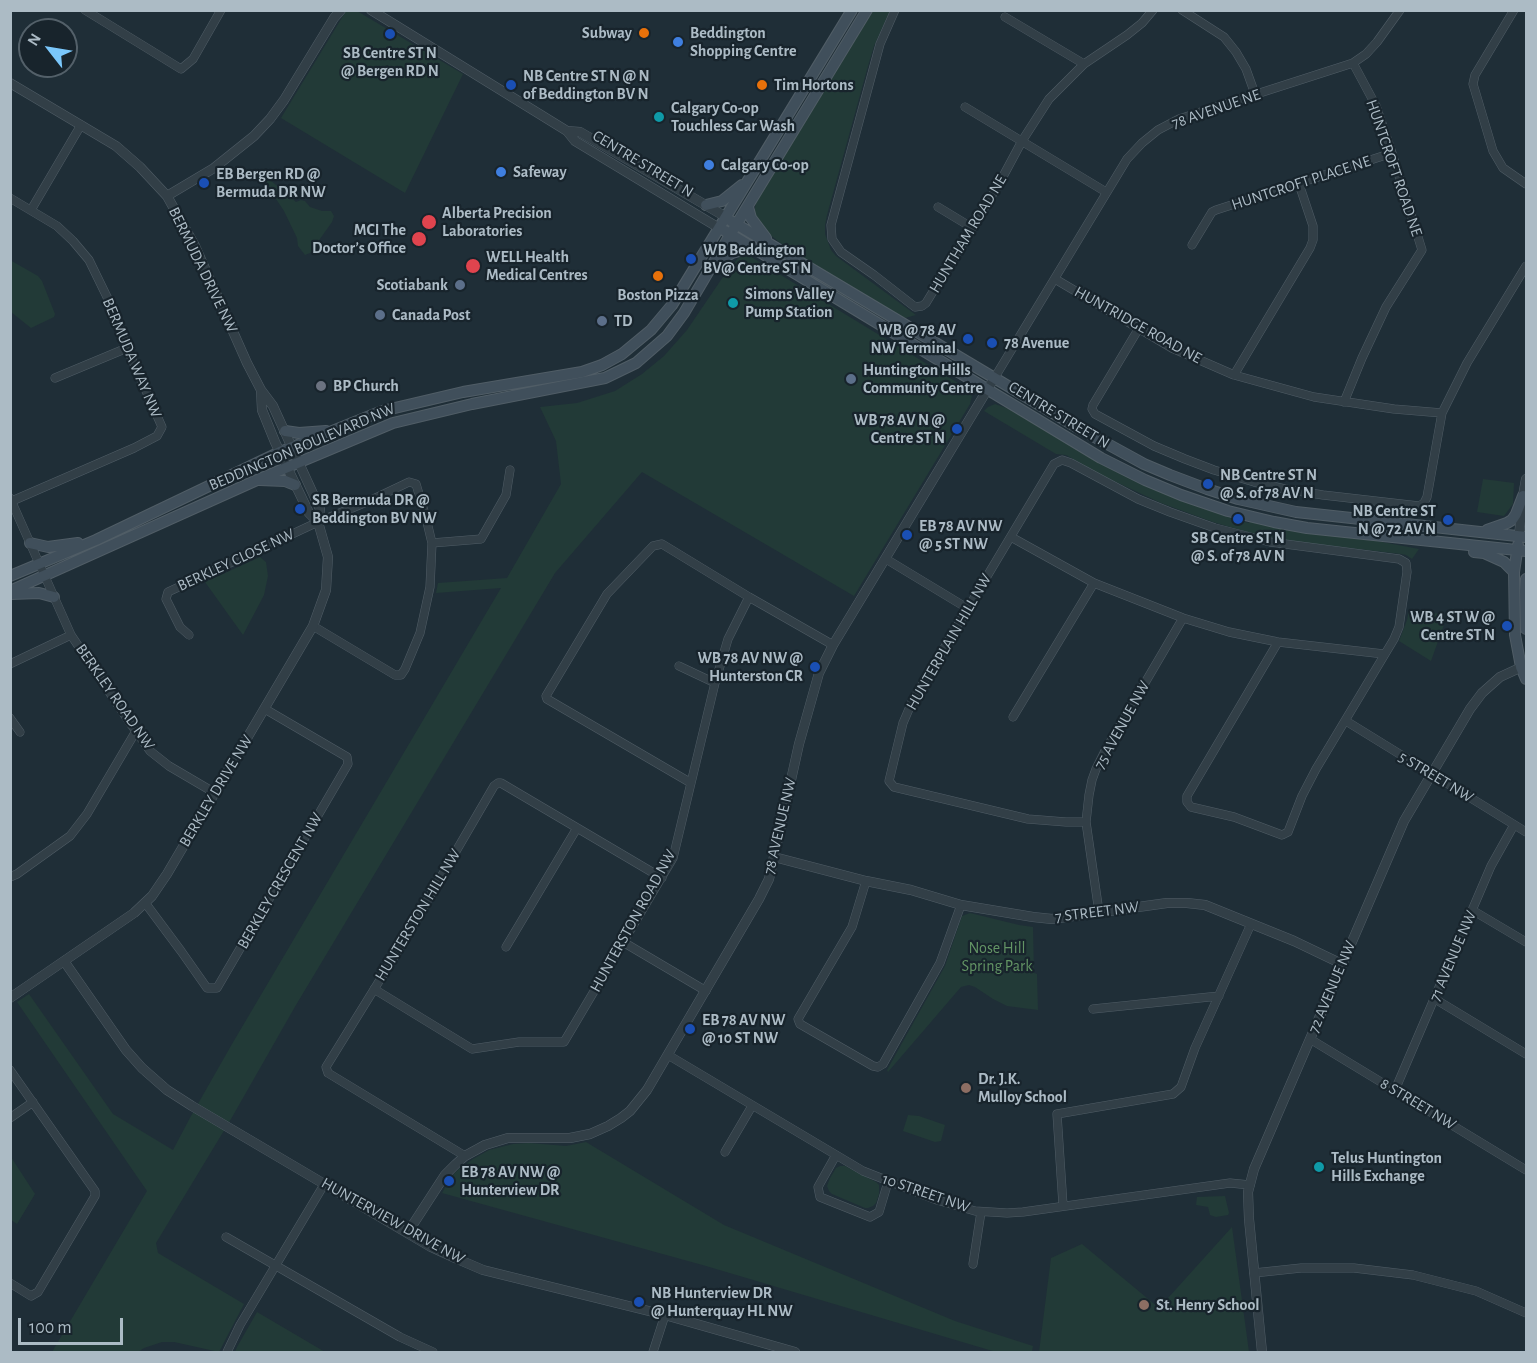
<!DOCTYPE html>
<meta charset="utf-8">
<style>
body{margin:0}
#map{position:relative;width:1537px;height:1363px;overflow:hidden;background:#1f2e37;font-family:"Alegreya Sans",sans-serif}
canvas{display:block}
.frame{position:absolute;inset:0;border:12px solid #acbbc5;pointer-events:none}
.north{position:absolute;left:18px;top:18px;width:60px;height:60px;box-sizing:border-box;background:#18242c;border:2px solid #536069;border-radius:50%;rotate:301deg;font-size:16px;font-weight:700;line-height:24px;text-align:center;color:#acbbc5}
.north::after{content:'';display:block;margin:auto;width:21px;height:27px;background:#7ac7fb;clip-path:polygon(50% 0,100% 100%,50% 72%,0 100%)}
.scale{position:absolute;left:18px;top:1318px;width:105px;height:27px;box-sizing:border-box;border:3px solid #acbbc5;border-top:0;padding-left:8px;font-size:18px;line-height:21px;white-space:nowrap;color:#acbbc5;-webkit-text-stroke:4px #18242c;paint-order:stroke}
</style>
<div id="map">
<canvas width="1537" height="1363"></canvas>
<div class="frame"></div>
<div class="north">N</div>
<div class="scale">100 m</div>
</div>
<script>
const g = document.querySelector('canvas').getContext('2d');
g.lineJoin = 'round';
function fillPath(path, color) {
  g.fillStyle = color;
  g.fill(path, 'evenodd');
}
function poly(rows) {
  const path = new Path2D();
  for (const r of rows) {
    path.moveTo(r[0], r[1]);
    for (let i = 2; i < r.length; i += 2) path.lineTo(r[i], r[i + 1]);
  }
  return path;
}
function trace(path, color, width, dash) {
  g.strokeStyle = color;
  g.lineWidth = width;
  g.lineCap = dash ? 'butt' : 'round';
  g.setLineDash(dash || []);
  g.stroke(path);
}
function drawText(font, color, halo, rows, align = 'center') {
  g.font = font + ' "Alegreya Sans",sans-serif';
  g.lineWidth = 4.5;
  g.setLineDash([]);
  g.textBaseline = 'middle';
  g.strokeStyle = halo;
  g.fillStyle = color;
  for (const [text, x, y, turn = 0] of rows) {
    g.save();
    g.translate(x, y);
    g.rotate((+turn || 0) * Math.PI / 180);
    g.textAlign = isNaN(turn) ? turn : align;
    if (halo) g.strokeText(text, 0, 0);
    g.fillText(text, 0, 0);
    g.restore();
  }
}
const green = poly([
 [346,11,357,11,463,74,405,193,281,118],
 [873,11,890,11,874,46,868,66,827,215,825,225,825,234,831,250,836,256,916,315,905,318,897,316,796,255,765,231,755,218,754,212,756,203,764,189],
 [269,179,296,202,301,200,305,201,310,207,322,211,331,211,334,216,332,222,310,253,305,255,298,246,297,238,284,211,270,190,266,181],
 [748,255,968,389,972,396,970,404,854,596,642,472,555,573,296,1005,231,1119,156,1243,158,1253,244,1304,219,1352,174,1342,162,1342,144,1348,138,1352,52,1352,147,1191,17,1002,29,994,113,1114,173,1150,191,1116,232,1044,501,588,436,593,438,583,507,578,561,484,556,441,540,407,577,403,615,391,642,374,664,356,687,330,725,274,740,256],
 [10,260,38,276,42,281,55,314,54,317,31,328,11,312],
 [995,404,1012,410,1234,517,1234,519,1249,523,1250,521,1301,532,1377,541,1419,549,1412,559,1406,555,1401,554,1298,542,1247,532,1213,522,1161,503,1101,475,1066,455,1056,454,984,411,988,407],
 [1483,479,1514,483,1513,504,1504,516,1477,512],
 [260,557,266,562,268,576,264,595,243,635,205,582],
 [1409,610,1442,614,1446,619,1431,661,1399,641,1407,620],
 [970,913,1019,925,1033,927,1034,973,1037,974,1038,1010,1007,1006,993,999,975,987,969,985,961,987,888,1072,887,1070,945,966,962,916],
 [908,1115,919,1116,945,1125,941,1141,935,1142,903,1131],
 [586,1142,724,1225,955,1321,1033,1346,1032,1352,996,1352,706,1266,442,1193,451,1177,459,1169,473,1159,489,1150,513,1144,529,1143,566,1146],
 [11,1157,35,1194,17,1224,11,1220],
 [840,1166,845,1166,876,1182,879,1185,879,1194,876,1203,873,1206,868,1208,865,1208,832,1194,829,1191,827,1186,830,1178,836,1168],
 [1225,1196,1229,1213,1228,1215,1216,1217,1210,1215,1208,1207,1196,1205,1197,1197],
 [1232,1227,1249,1352,1039,1352,1051,1258,1082,1244,1159,1308],
 [257,1312,325,1352,235,1352,237,1347]
]);
const minor = poly([
 [85,10,181,69,193,59,221,10],
 [895,10,880,44,831,225,832,239,841,252,874,275,915,307,922,306,926,303,1000,182,1022,141,1049,99,1084,64,1127,35,1142,23,1153,10],
 [1182,10,1224,37,1236,52,1246,69,1255,94],
 [1514,10,1475,75,1473,84,1493,151,1503,168,1526,184],
 [1005,17,1084,64],
 [965,107,1106,192],
 [10,198,57,226,73,241,89,260,108,299,127,348,162,427,157,436,134,448,12,501],
 [938,207,971,227],
 [31,210,81,125],
 [1192,245,1212,212,1216,210,1392,153],
 [1055,279,1172,348,1234,375,1314,397,1394,409,1442,413],
 [1139,328,1093,405,1092,409,1095,414,1154,446,1185,459,1214,470,1254,482,1285,489,1323,495,1419,506,1424,503,1427,497,1442,413,1467,363,1526,266],
 [1234,375,1310,248,1313,240,1313,226,1299,184],
 [995,377,1127,159,1142,143,1158,130,1179,119,1353,63,1366,54,1377,42,1400,10],
 [55,378,127,348],
 [1344,402,1362,358,1386,307,1422,250,1392,153,1376,106,1353,63],
 [10,498,71,635,130,723,150,751,169,766,215,793],
 [1011,537,1094,583,1183,618,1229,632,1278,642,1384,654],
 [432,543,481,539,506,495,510,470],
 [886,559,967,608],
 [189,635,180,627,166,599,168,592,318,522,369,501,409,482,416,484,426,518,432,543,430,587,420,633,405,669,401,675,395,675,313,626],
 [10,664,71,635],
 [679,666,715,683],
 [1013,717,1094,583],
 [10,718,20,732],
 [1346,721,1526,832],
 [691,783,547,699,546,696,607,594,653,546,662,544,749,597,833,645],
 [1086,822,1066,822,1028,819,894,787,889,781,903,723,912,702,1054,464,1062,460,1071,463,1138,499,1170,512,1215,528,1270,542,1399,559,1406,563,1407,572,1399,627,1394,639,1316,769,1302,796,1288,832,1282,835,1234,817,1191,807,1187,802,1187,796,1278,642],
 [10,877,17,874,70,836,87,814,136,731],
 [866,881,852,927,798,1019,800,1024,873,1066,878,1067,883,1064,940,963,961,905],
 [146,904,181,951,207,988,217,988,348,764,347,757,265,709],
 [1472,910,1526,942],
 [1099,912,1086,822,1089,795,1092,780,1096,769,1105,751,1183,618],
 [623,942,706,991],
 [506,947,577,828],
 [374,989,472,1049,519,1042,564,1042,673,858,715,683,728,639,749,597],
 [1435,999,1526,1054],
 [1093,1009,1219,996],
 [1310,1039,1526,1170],
 [668,1055,863,1171,937,1200,975,1211,1007,1213,1023,1212,1230,1183,1250,1185],
 [10,1070,95,1191,95,1196,38,1292,31,1296,10,1283],
 [1395,1090,1491,866,1514,825],
 [10,1118,33,1102],
 [725,1152,752,1106],
 [836,1155,818,1187,820,1197,870,1217,879,1212,888,1182],
 [465,1156,328,1073,326,1067,399,949,494,786,498,783,501,783,662,878],
 [1063,1205,1057,1114,1173,1094,1181,1087,1195,1048,1251,924],
 [226,1237,400,1337,433,1352],
 [973,1264,981,1212],
 [1254,1273,1301,1268,1354,1268,1413,1275,1476,1291,1526,1313],
 [227,1352,240,1325,325,1183],
 [653,1352,665,1315]
]);
const tertiary = poly([
 [371,10,567,131,575,141,719,228],
 [10,83,116,146,140,167,167,196,195,246,247,363,261,390,273,406,320,509,318,522,328,557,326,590,313,626,167,874,152,896,134,913,10,998],
 [567,131,580,132,726,217],
 [167,196,214,168,254,136,270,119,284,100,334,18,341,10],
 [261,390,262,410,275,442,309,513,318,522],
 [1519,536,1523,496,1526,479],
 [774,857,866,881,911,890,961,905,1033,917,1052,919,1167,903,1187,903,1205,905,1294,941,1342,964],
 [64,961,126,1050,142,1068,167,1090,192,1106,431,1247,455,1258,483,1270,665,1315,795,1352],
 [408,1232,445,1175,456,1164,465,1156,485,1145,508,1138,570,1138,590,1134,608,1126,621,1118,630,1111,647,1090,759,899,769,879,799,744,819,673,833,645,995,377],
 [1262,1352,1249,1219,1248,1192,1254,1169,1404,821,1470,709,1482,693,1500,677,1526,665]
]);
const secondary = poly([
 [706,205,722,201,742,185],
 [748,207,751,218,766,238],
 [731,221,1080,429,1144,464,1170,475,1207,489,1238,499,1296,512,1526,537],
 [725,231,1101,458,1145,480,1181,495,1228,511,1274,522,1307,528,1526,551],
 [715,263,732,253,750,248],
 [285,431,299,433,326,431],
 [260,480,285,481,295,485],
 [1487,530,1507,523,1512,520,1516,514,1523,496],
 [30,543,48,547,78,543],
 [1518,545,1514,572,1515,635,1521,667,1526,679],
 [1474,552,1484,553,1504,562,1514,572],
 [10,576,96,540,280,452,382,411,463,392,582,372,602,365,622,354,651,330,672,305,852,10],
 [1526,579,1525,591,1526,629],
 [10,591,257,480,393,423,472,404,605,378,636,363,667,336,684,313,730,235,867,10],
 [11,594,39,593,54,597]
]);
const markers = [
 [644,33,6,"#e8710a"],
 [390,34,6,"#1a4fb4"],
 [678,42,6,"#3f7fe0"],
 [511,85,6,"#1a4fb4"],
 [762,85,6,"#e8710a"],
 [659,117,6,"#0f9aa8"],
 [709,165,6,"#3f7fe0"],
 [501,172,6,"#3f7fe0"],
 [204,183,6,"#1a4fb4"],
 [429,222,8,"#e0444e"],
 [419,239,8,"#e0444e"],
 [691,259,6,"#1a4fb4"],
 [473,266,8,"#e0444e"],
 [658,276,6,"#e8710a"],
 [460,285,6,"#5c6f8a"],
 [733,303,6,"#0f9aa8"],
 [380,315,6,"#5c6f8a"],
 [602,321,6,"#5c6f8a"],
 [968,339,6,"#1a4fb4"],
 [992,343,6,"#1a4fb4"],
 [851,379,6,"#5c6f8a"],
 [321,386,6,"#6b7280"],
 [957,429,6,"#1a4fb4"],
 [1208,484,6,"#1a4fb4"],
 [300,509,6,"#1a4fb4"],
 [1238,519,6,"#1a4fb4"],
 [1448,520,6,"#1a4fb4"],
 [907,535,6,"#1a4fb4"],
 [1507,626,6,"#1a4fb4"],
 [815,667,6,"#1a4fb4"],
 [690,1029,6,"#1a4fb4"],
 [966,1088,6,"#8d6e63"],
 [1319,1167,6,"#0f9aa8"],
 [449,1181,6,"#1a4fb4"],
 [639,1302,6,"#1a4fb4"],
 [1144,1305,6,"#8d6e63"]
];
const poiNames = [
 ["Subway",632,33,"right"],
 ["Beddington",690,33],
 ["Shopping Centre",690,51],
 ["SB Centre ST N",390,53,"center"],
 ["@ Bergen RD N",390,71,"center"],
 ["NB Centre ST N @ N",523,76],
 ["of Beddington BV N",523,94],
 ["Tim Hortons",774,85],
 ["Calgary Co-op",671,108],
 ["Touchless Car Wash",671,126],
 ["Calgary Co-op",721,165],
 ["Safeway",513,172],
 ["EB Bergen RD @",216,174],
 ["Bermuda DR NW",216,192],
 ["Alberta Precision",442,213],
 ["Laboratories",442,231],
 ["MCI The",406,230,"right"],
 ["Doctor’s Office",406,248,"right"],
 ["WB Beddington",703,250],
 ["BV@ Centre ST N",703,268],
 ["WELL Health",486,257],
 ["Medical Centres",486,275],
 ["Scotiabank",448,285,"right"],
 ["Simons Valley",745,294],
 ["Pump Station",745,312],
 ["Boston Pizza",658,295,"center"],
 ["Canada Post",392,315],
 ["TD",614,321],
 ["WB @ 78 AV",956,330,"right"],
 ["NW Terminal",956,348,"right"],
 ["78 Avenue",1004,343],
 ["Huntington Hills",863,370],
 ["Community Centre",863,388],
 ["BP Church",333,386],
 ["WB 78 AV N @",945,420,"right"],
 ["Centre ST N",945,438,"right"],
 ["NB Centre ST N",1220,475],
 ["@ S. of 78 AV N",1220,493],
 ["SB Bermuda DR @",312,500],
 ["Beddington BV NW",312,518],
 ["NB Centre ST",1436,511,"right"],
 ["N @ 72 AV N",1436,529,"right"],
 ["EB 78 AV NW",919,526],
 ["@ 5 ST NW",919,544],
 ["SB Centre ST N",1238,538,"center"],
 ["@ S. of 78 AV N",1238,556,"center"],
 ["WB 4 ST W @",1495,617,"right"],
 ["Centre ST N",1495,635,"right"],
 ["WB 78 AV NW @",803,658,"right"],
 ["Hunterston CR",803,676,"right"],
 ["EB 78 AV NW",702,1020],
 ["@ 10 ST NW",702,1038],
 ["Dr. J.K.",978,1079],
 ["Mulloy School",978,1097],
 ["Telus Huntington",1331,1158],
 ["Hills Exchange",1331,1176],
 ["EB 78 AV NW @",461,1172],
 ["Hunterview DR",461,1190],
 ["NB Hunterview DR",651,1293],
 ["@ Hunterquay HL NW",651,1311],
 ["St. Henry School",1156,1305]
];
const streetNames = [
 ["78 AVENUE NE",1216,109,-19],
 ["CENTRE STREET N",643,164,31],
 ["HUNTCROFT ROAD NE",1394,168,71],
 ["HUNTCROFT PLACE NE",1301,183,-18],
 ["HUNTHAM ROAD NE",968,234,-59],
 ["BERMUDA DRIVE NW",203,270,64],
 ["HUNTRIDGE ROAD NE",1138,325,29],
 ["BERMUDA WAY NW",132,358,67],
 ["CENTRE STREET N",1059,415,31],
 ["BEDDINGTON BOULEVARD NW",302,447,-23],
 ["BERKLEY CLOSE NW",236,560,-25],
 ["HUNTERPLAIN HILL NW",949,642,-60],
 ["BERKLEY ROAD NW",115,697,55],
 ["75 AVENUE NW",1122,725,-61],
 ["5 STREET NW",1436,777,31],
 ["BERKLEY DRIVE NW",216,791,-59],
 ["78 AVENUE NW",780,826,-77],
 ["BERKLEY CRESCENT NW",280,881,-60],
 ["7 STREET NW",1097,912,-7],
 ["HUNTERSTON HILL NW",418,915,-59],
 ["HUNTERSTON ROAD NW",633,921,-61],
 ["71 AVENUE NW",1453,956,-67],
 ["72 AVENUE NW",1332,987,-67],
 ["8 STREET NW",1418,1104,31],
 ["10 STREET NW",926,1193,19],
 ["HUNTERVIEW DRIVE NW",393,1221,29]
];
const parkNames = [
 ["Nose Hill",997,948],
 ["Spring Park",997,966]
];
fillPath(green, '#223a37');
trace(minor, '#505d66', 9);
trace(tertiary, '#505d66', 10);
trace(secondary, '#505d66', 12);
trace(minor, '#323f47', 8);
trace(tertiary, '#323f47', 9);
trace(secondary, '#404f5b', 10);
for (const [x, y, r, color] of markers) {
  const dot = new Path2D();
  dot.arc(x, y, r, 0, 2 * Math.PI);
  g.fillStyle = color;
  g.fill(dot);
  trace(dot, '#18242c', 2);
}
drawText('bold 16px', '#acbbc5', '#18242c', poiNames, 'left');
drawText('16px', '#acbbc5', '#18242c', streetNames);
drawText('16px', '#639565', '#18242c', parkNames);
</script>
